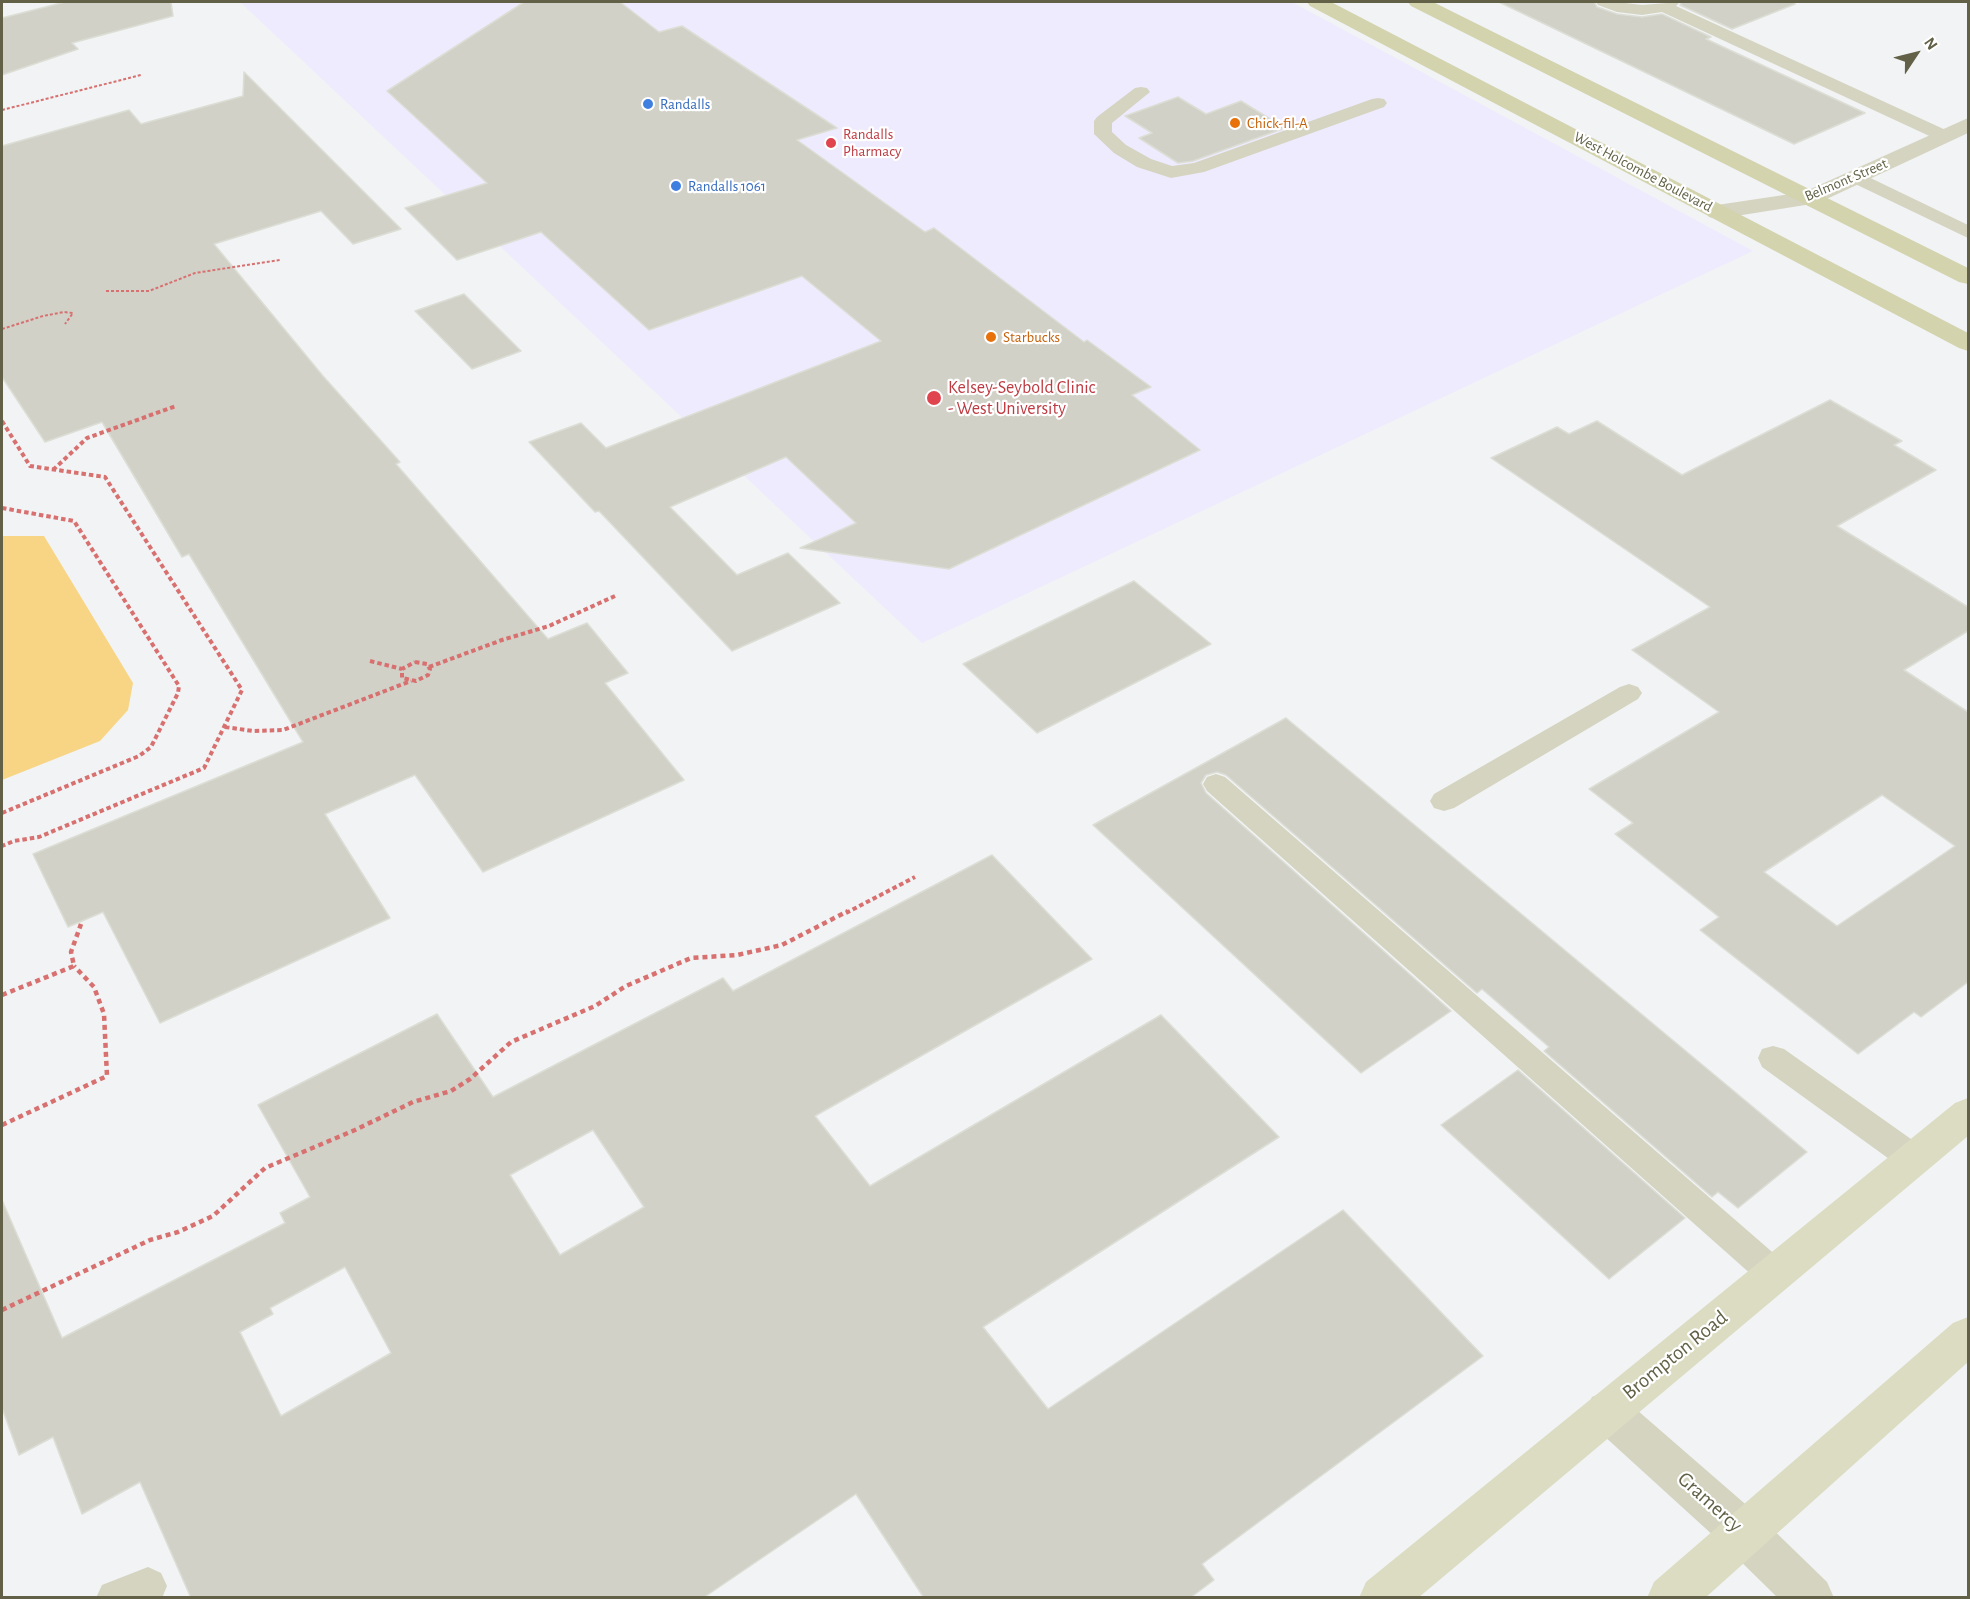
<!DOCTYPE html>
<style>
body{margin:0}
#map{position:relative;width:1970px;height:1599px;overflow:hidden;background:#f1f3f4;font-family:"Alegreya Sans",sans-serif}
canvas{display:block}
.frame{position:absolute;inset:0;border:3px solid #626147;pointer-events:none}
.north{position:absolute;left:1886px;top:24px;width:60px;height:60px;-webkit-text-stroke:4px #fff;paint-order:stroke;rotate:55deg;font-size:16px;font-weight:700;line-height:24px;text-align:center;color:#626147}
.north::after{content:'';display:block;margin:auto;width:21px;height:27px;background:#626147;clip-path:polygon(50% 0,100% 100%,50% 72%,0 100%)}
</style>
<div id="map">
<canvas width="1970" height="1599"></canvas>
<div class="frame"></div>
<div class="north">N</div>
</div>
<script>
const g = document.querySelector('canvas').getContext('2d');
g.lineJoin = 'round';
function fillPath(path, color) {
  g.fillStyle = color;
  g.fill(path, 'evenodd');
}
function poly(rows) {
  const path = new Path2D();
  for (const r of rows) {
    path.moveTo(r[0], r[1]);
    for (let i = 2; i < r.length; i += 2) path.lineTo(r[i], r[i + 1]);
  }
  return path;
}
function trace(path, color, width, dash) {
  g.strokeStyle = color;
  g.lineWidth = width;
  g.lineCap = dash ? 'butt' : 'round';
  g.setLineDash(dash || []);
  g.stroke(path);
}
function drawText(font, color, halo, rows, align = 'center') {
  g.font = font + ' "Alegreya Sans",sans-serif';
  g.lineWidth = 4.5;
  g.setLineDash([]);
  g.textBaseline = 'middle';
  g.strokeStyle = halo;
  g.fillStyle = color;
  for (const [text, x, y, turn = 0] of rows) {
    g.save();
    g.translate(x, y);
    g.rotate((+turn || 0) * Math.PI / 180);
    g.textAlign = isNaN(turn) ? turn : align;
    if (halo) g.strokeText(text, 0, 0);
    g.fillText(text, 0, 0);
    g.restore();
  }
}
const commercial = poly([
 [240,2,1292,2,1753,251,922,643]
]);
const water = poly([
 [2,536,44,536,133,683,128,710,100,741,2,780]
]);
const building = poly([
 [65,2,171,2,173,16,72,43,78,49,2,75,2,18,65,2],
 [524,2,620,2,659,32,682,26,837,128,797,140,925,232,934,228,1084,342,1087,340,1151,387,1132,395,1200,450,949,569,800,548,856,523,786,457,670,507,737,575,788,553,840,603,732,651,599,511,595,512,529,442,581,423,606,448,881,341,802,276,649,330,541,232,457,260,405,208,487,183,387,91,524,2],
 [1499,2,1594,2,1597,7,1617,14,1642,17,1662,14,1711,37,1706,39,1865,113,1794,144,1499,2],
 [1682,2,1794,2,1795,4,1732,29,1680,5,1682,2],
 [244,72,401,229,353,244,321,211,214,244,323,376,400,462,396,464,548,639,587,623,628,673,605,683,684,780,483,872,415,775,325,814,390,918,160,1023,103,912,68,927,33,854,303,742,189,554,182,557,102,422,45,442,2,377,2,146,129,110,141,124,243,96,244,72],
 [1178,97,1206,114,1241,101,1285,128,1193,161,1178,163,1139,138,1152,133,1125,116,1178,97],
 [464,294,521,351,472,369,415,311,464,294],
 [1830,400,1902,441,1894,445,1936,470,1837,526,1968,607,1968,631,1904,670,1968,712,1968,982,1921,1017,1914,1012,1858,1054,1700,930,1719,917,1615,834,1633,823,1589,789,1719,712,1632,650,1710,607,1491,458,1557,427,1569,434,1597,421,1682,475,1830,400],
 [1882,795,1955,846,1837,926,1764,872,1882,795],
 [1134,581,1211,644,1037,733,963,664,1134,581],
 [1286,718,1807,1152,1738,1208,1718,1192,1712,1197,1544,1051,1549,1047,1482,989,1477,993,1226,775,1217,772,1206,775,1201,783,1206,793,1451,1011,1361,1073,1093,825,1286,718],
 [992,855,1092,959,815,1116,870,1186,1161,1015,1279,1137,983,1327,1048,1409,1343,1210,1483,1356,1202,1564,1214,1580,1190,1598,924,1598,856,1494,703,1598,191,1598,140,1482,82,1514,53,1437,19,1455,2,1408,2,1200,62,1338,285,1223,280,1213,310,1197,258,1105,437,1014,493,1097,723,978,733,991,992,855],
 [593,1130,644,1207,560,1255,510,1175,593,1130],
 [345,1267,391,1353,281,1416,240,1332,273,1314,270,1308,345,1267],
 [1518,1070,1685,1218,1609,1279,1441,1125,1518,1070]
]);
const pathFar2 = poly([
 [2,110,141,75],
 [106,291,149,291,195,273,280,260],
 [2,329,43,316,64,312,73,313,65,324]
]);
const pathFar1 = poly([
 [2,421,30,466,105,477,242,690,204,768,39,837,14,841,2,846],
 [53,470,87,438,176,406],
 [2,508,74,521,179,686,178,693,151,747,139,756,2,813],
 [370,661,402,669],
 [415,662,427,664,430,669,428,675,416,681,402,678,402,669,415,662],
 [429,667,502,640,549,626,615,596],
 [225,727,253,731,283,730,411,681],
 [846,913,915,877]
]);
const path = poly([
 [2,995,74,966,71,952,81,924],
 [2,1125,107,1076,104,1014,94,987,74,966],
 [2,1310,150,1240,178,1232,213,1216,265,1168,355,1130,413,1102,451,1091,470,1079,511,1042,595,1006,626,986,691,958,737,955,782,945,848,911]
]);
const lane = poly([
 [1596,2,1617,2,1642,5,1680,2,1676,6,1950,132,1953,136,1950,140,1944,141,1938,140,1662,12,1642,15,1617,12,1598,5,1596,2],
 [1141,87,1147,88,1150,92,1112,123,1112,132,1126,145,1151,159,1172,166,1194,163,1372,99,1378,98,1384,99,1387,103,1384,107,1204,172,1171,178,1137,167,1114,153,1094,134,1094,121,1097,117,1135,88,1141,87],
 [1856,171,1968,225,1968,238,1849,181,1847,177,1849,173,1856,171],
 [1629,684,1638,687,1642,693,1638,699,1454,808,1444,811,1434,808,1430,801,1434,794,1620,687,1629,684],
 [1216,774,1225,777,1786,1264,1791,1274,1786,1284,1774,1289,1762,1284,1207,791,1203,784,1207,777,1216,774],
 [1773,1046,1784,1049,1925,1149,1930,1159,1925,1169,1914,1172,1903,1169,1762,1067,1758,1058,1762,1049,1773,1046],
 [148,1567,161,1573,167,1586,162,1598,96,1598,102,1585,148,1567]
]);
const street = poly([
 [1968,118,1968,133,1818,203,1717,219,1709,217,1705,212,1709,207,1717,205,1804,192,1968,118],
 [1607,1391,1622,1397,1759,1516,1827,1582,1834,1598,1778,1598,1727,1548,1592,1425,1585,1411,1592,1397,1607,1391]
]);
const secondary = poly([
 [1968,1098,1968,1136,1418,1598,1359,1598,1366,1582,1955,1103,1968,1098],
 [1968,1317,1968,1362,1705,1598,1647,1598,1654,1582,1953,1323,1968,1317]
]);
const primary = poly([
 [1307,2,1331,2,1968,333,1968,351,1959,348,1310,6,1307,2],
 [1408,2,1433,2,1968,268,1968,284,1959,282,1411,6,1408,2]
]);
const markers = [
 [648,104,6,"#3f7fe0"],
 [1235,123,6,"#e8710a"],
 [831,143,6,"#e0444e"],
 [676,186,6,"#3f7fe0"],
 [991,337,6,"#e8710a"],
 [934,398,8,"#e0444e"]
];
const farShopnames = [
 ["Randalls",660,104],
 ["Randalls 1061",688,186]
];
const farFoodnames = [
 ["Chick-fil-A",1247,123],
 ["Starbucks",1003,337]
];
const farHealthnames = [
 ["Randalls",843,134],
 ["Pharmacy",843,151]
];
const farStreetnames = [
 ["West Holcombe Boulevard",1643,172,28],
 ["Belmont Street",1846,180,-23]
];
const healthNames = [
 ["Kelsey-Seybold Clinic",948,388],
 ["- West University",948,409]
];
const nearStreetnames = [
 ["Brompton Road",1675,1355,-39],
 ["Gramercy",1710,1502,42]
];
fillPath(commercial, '#efebfe');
fillPath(water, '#f7d584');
fillPath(building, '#d1d1c8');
trace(building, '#dcded5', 1.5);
trace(pathFar2, '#d87070', 2, [3, 2]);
trace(pathFar1, '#d87070', 4, [4.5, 3]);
trace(path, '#d87070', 4.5, [5, 4]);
fillPath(lane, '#d5d4c1');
fillPath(street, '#d5d4c1');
fillPath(secondary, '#dcdcc2');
fillPath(primary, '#d3d3ae');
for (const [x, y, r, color] of markers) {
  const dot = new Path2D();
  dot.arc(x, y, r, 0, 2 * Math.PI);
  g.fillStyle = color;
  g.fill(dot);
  trace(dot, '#fff', 2);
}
drawText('15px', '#366cbe', '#fff', farShopnames, 'left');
drawText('15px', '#c56008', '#fff', farFoodnames, 'left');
drawText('15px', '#be3a42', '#fff', farHealthnames, 'left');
drawText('15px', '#626147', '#fff', farStreetnames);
drawText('18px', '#be3a42', '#fff', healthNames, 'left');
drawText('21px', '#626147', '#fff', nearStreetnames);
</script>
